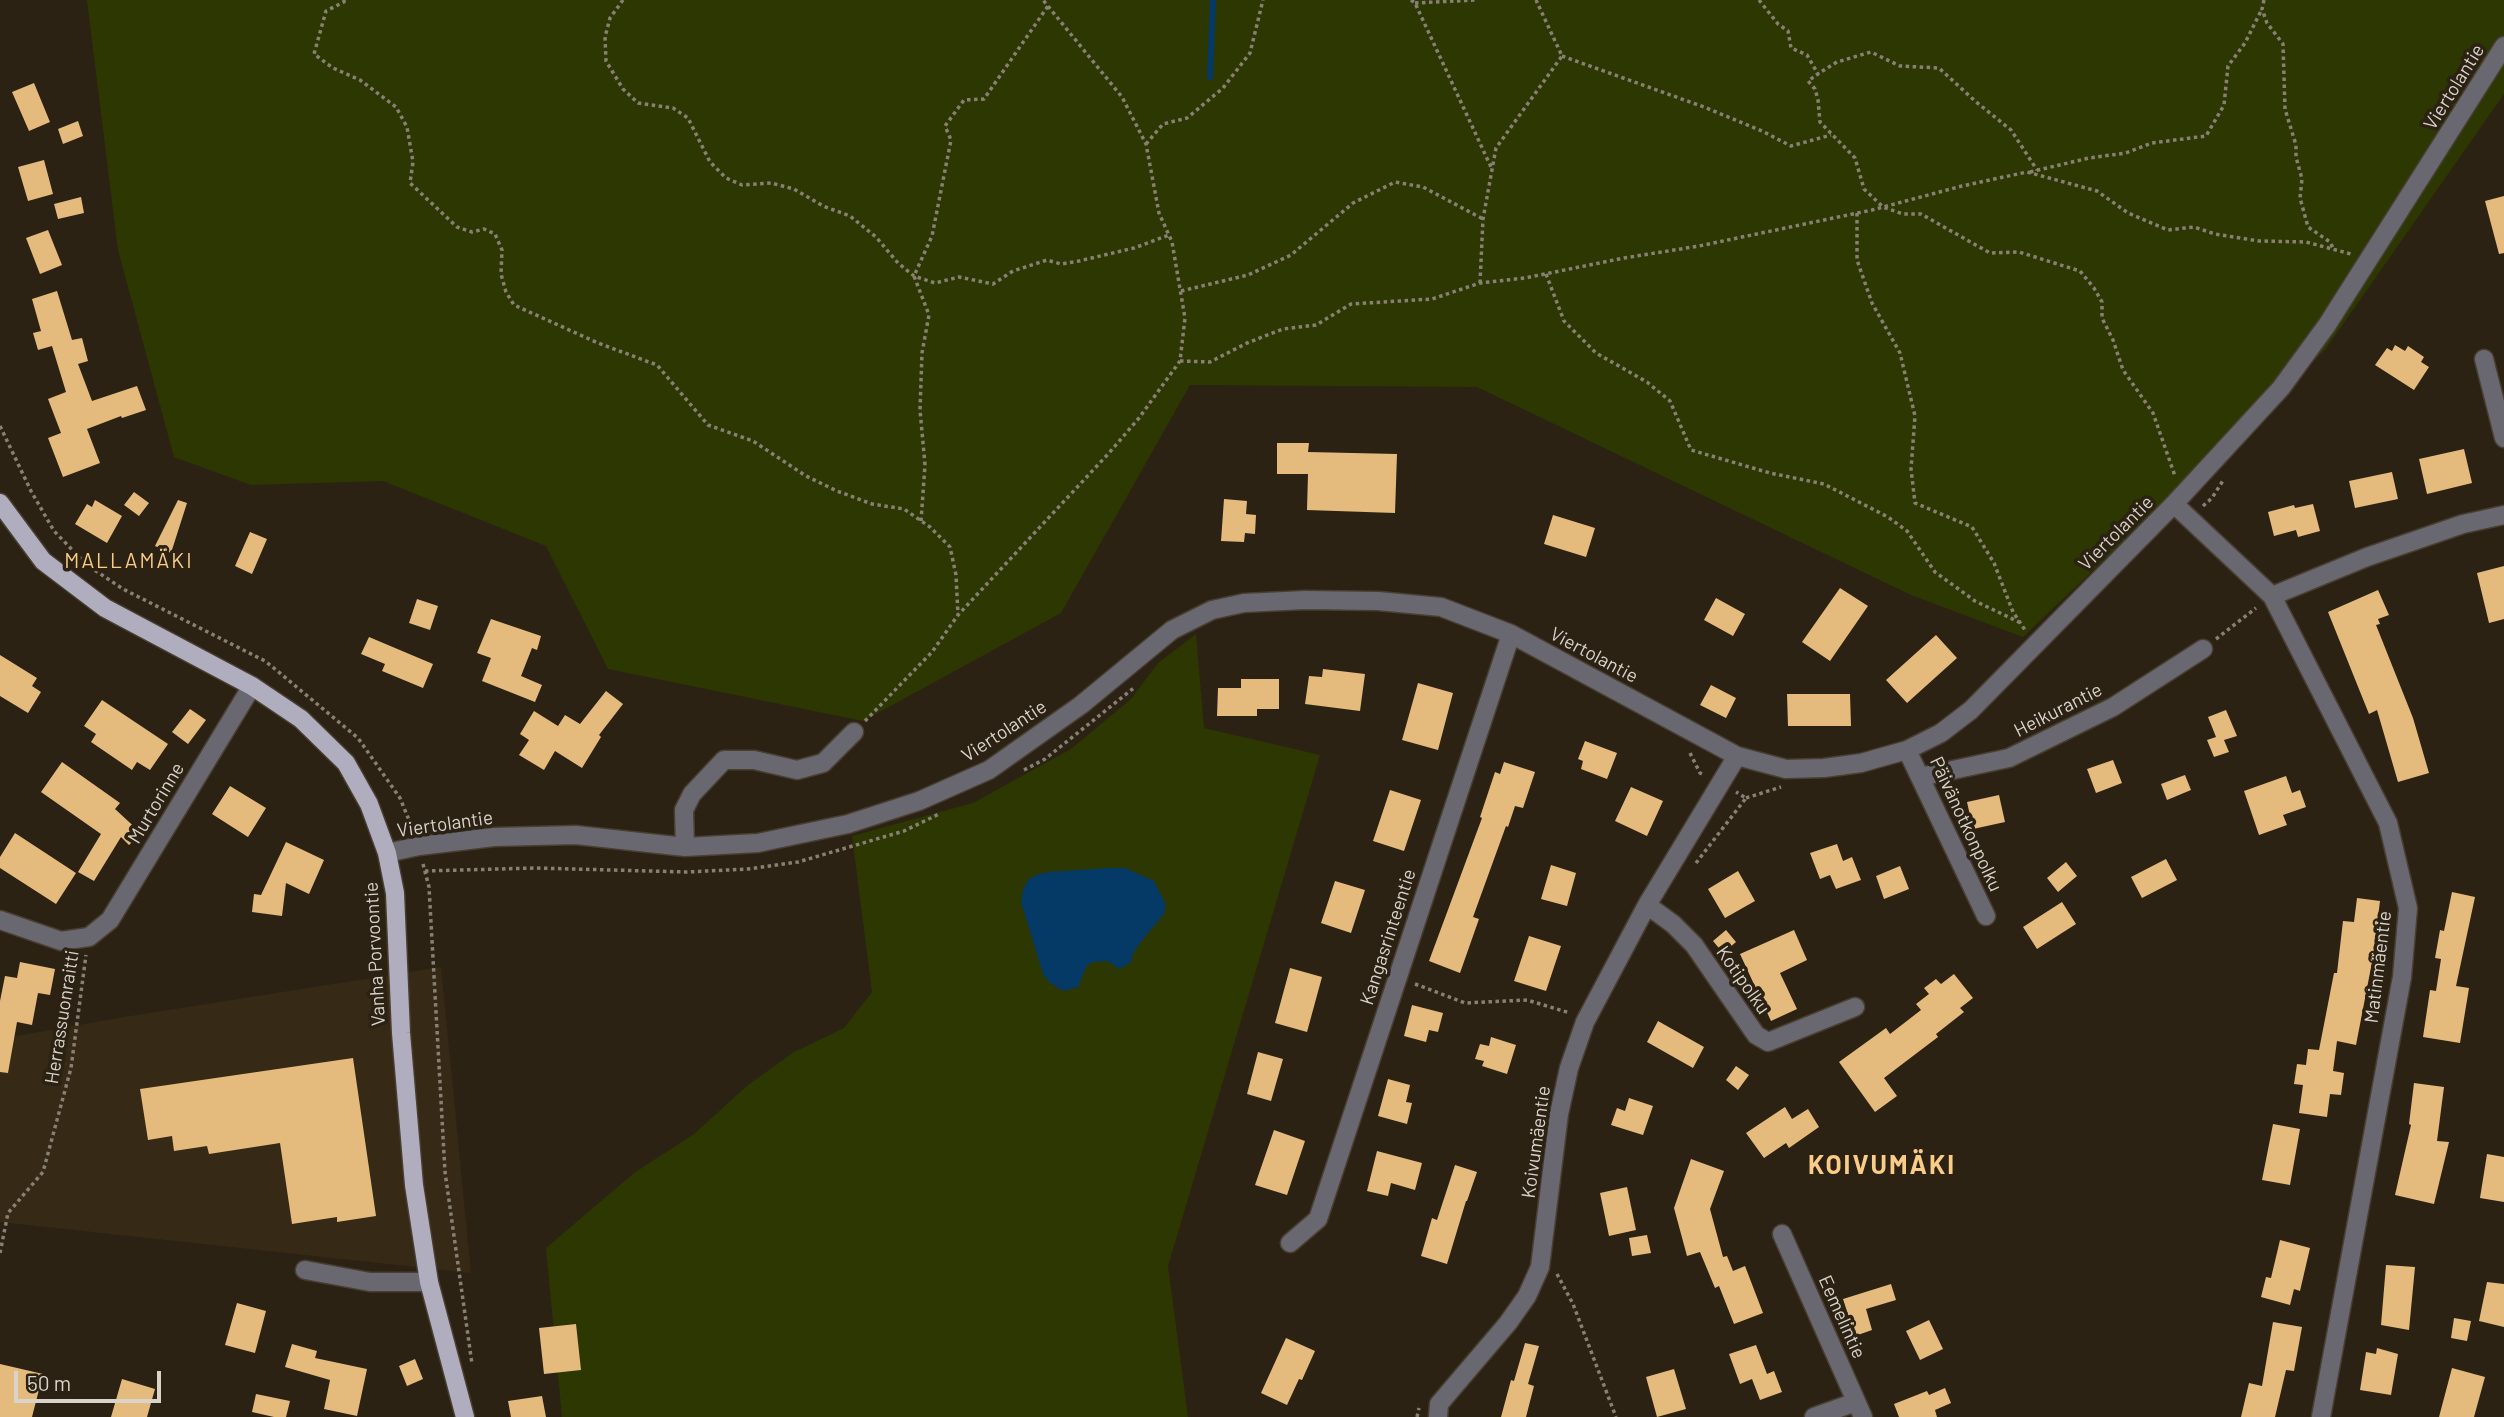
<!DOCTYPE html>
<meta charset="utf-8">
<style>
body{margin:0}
#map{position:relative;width:2504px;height:1417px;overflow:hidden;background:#2c2214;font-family:Barlow,sans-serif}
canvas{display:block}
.scale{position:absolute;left:14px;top:1371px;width:147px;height:32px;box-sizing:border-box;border:4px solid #d9d3ca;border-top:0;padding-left:9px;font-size:21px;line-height:24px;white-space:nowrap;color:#d9d3ca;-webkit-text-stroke:5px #2c2214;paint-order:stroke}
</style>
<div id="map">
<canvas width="2504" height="1417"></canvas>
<div class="scale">50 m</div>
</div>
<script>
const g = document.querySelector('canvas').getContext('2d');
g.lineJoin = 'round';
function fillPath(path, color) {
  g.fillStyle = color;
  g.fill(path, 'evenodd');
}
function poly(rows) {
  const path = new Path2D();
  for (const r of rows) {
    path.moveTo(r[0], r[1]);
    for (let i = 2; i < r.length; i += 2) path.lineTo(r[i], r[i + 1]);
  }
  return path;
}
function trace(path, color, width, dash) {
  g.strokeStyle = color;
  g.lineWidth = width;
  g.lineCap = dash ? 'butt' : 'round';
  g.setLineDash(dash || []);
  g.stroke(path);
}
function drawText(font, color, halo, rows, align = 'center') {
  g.font = font + ' Barlow,sans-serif';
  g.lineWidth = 7;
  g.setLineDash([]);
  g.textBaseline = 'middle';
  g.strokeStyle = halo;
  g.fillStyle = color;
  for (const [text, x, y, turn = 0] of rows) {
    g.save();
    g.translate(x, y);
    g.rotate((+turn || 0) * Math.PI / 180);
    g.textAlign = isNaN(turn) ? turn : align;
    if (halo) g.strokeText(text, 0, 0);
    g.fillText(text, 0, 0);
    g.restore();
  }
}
const built = poly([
 [441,967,471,1273,0,1222,0,1039,118,1018]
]);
const green = poly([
 [87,0,2504,0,2504,94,2325,350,2023,637,1911,595,1477,387,1190,385,1061,613,863,721,608,669,546,546,383,481,251,485,174,457,118,250],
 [1196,634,1204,728,1320,755,1168,1266,1188,1417,562,1417,546,1248,634,1173,694,1134,748,1085,794,1052,844,1028,872,992,852,836,973,803,1071,749,1131,699,1158,663]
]);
const water = poly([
 [1107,868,1125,868,1154,881,1166,905,1164,914,1142,940,1134,952,1130,963,1119,969,1108,961,1093,962,1086,967,1078,987,1064,991,1050,983,1043,974,1021,902,1023,890,1028,880,1036,875,1048,872]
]);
const stream = poly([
 [1210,77,1213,0]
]);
const building = poly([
 [34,83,50,122,29,131,12,92],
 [78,121,83,136,63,144,58,129],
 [44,160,53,194,28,201,18,167],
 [2504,196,2504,253,2499,254,2485,201],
 [81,197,84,213,58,219,54,204],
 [48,230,62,265,40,274,26,238],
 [57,291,72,340,82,338,88,361,78,364,92,401,137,386,146,410,122,418,121,416,87,429,100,463,63,477,48,438,61,433,48,399,66,392,52,346,38,350,33,333,41,331,32,299],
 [2395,345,2405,351,2408,346,2424,357,2421,362,2429,367,2414,390,2375,365,2387,348,2392,351],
 [1277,443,1309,443,1308,452,1397,454,1395,513,1307,510,1308,474,1277,474],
 [2464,449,2472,483,2427,494,2419,459],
 [2392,472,2398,499,2355,508,2349,481],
 [134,492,149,503,139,516,124,505],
 [1224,499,1247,501,1246,514,1256,515,1255,534,1245,533,1244,542,1221,541],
 [95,500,122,516,107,543,75,524,87,504,92,507],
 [178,500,187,503,171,553,155,546],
 [2313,504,2320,531,2298,537,2296,530,2274,536,2268,512,2294,505,2295,508],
 [1553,515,1595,528,1586,557,1544,544],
 [250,532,267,539,252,574,235,566],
 [2504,566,2504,619,2489,623,2477,573],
 [1840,588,1868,606,1830,661,1802,642],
 [2378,590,2389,615,2378,619,2380,624,2376,625,2413,718,2429,773,2398,782,2377,710,2369,714,2328,612],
 [1716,598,1745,614,1733,636,1704,620],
 [417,599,438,606,430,630,409,623],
 [491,619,541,636,537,650,532,648,521,676,542,685,535,702,482,681,491,658,477,653],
 [1936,635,1957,658,1907,703,1886,680],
 [369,637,433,664,423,688,382,671,385,664,361,654],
 [0,655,37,678,32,686,41,692,28,713,0,696],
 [1323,669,1365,674,1360,711,1305,704,1309,676,1322,677],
 [1241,679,1279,679,1279,709,1257,709,1257,716,1217,716,1218,688,1241,688],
 [1418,683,1453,693,1438,750,1402,740],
 [1711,685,1736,698,1726,718,1700,705],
 [606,691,623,704,599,735,601,737,582,768,555,751,544,770,519,755,529,740,520,734,534,711,558,726,565,715,580,724],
 [1787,694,1850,694,1851,726,1788,726],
 [102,700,168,744,150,770,137,762,132,770,91,742,96,734,84,726],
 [190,709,206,720,188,744,172,732],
 [2226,710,2237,736,2224,740,2229,752,2214,757,2207,740,2216,737,2208,717],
 [1585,741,1617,753,1607,779,1581,769,1583,761,1578,759],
 [2113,760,2122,783,2096,793,2087,769],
 [62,762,120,803,115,809,141,833,129,845,121,837,94,881,78,872,101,834,41,792],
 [1504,762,1535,772,1523,808,1515,806,1508,827,1506,826,1473,917,1479,919,1460,973,1429,961,1482,818,1480,817,1495,772,1500,774],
 [2185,775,2191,790,2167,800,2161,784],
 [2286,776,2292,793,2300,790,2306,807,2283,815,2287,825,2259,835,2244,791],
 [230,786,266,808,248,837,212,814],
 [1631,787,1663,801,1647,836,1615,821],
 [1390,790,1421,800,1404,851,1373,841],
 [1999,795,2005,822,1973,829,1967,802],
 [15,833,76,873,56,904,0,868,0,857],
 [286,842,324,860,309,894,286,883,282,916,252,912,254,894,261,895],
 [1837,844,1843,861,1852,857,1861,880,1836,889,1830,875,1820,879,1810,853],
 [2166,859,2177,880,2142,898,2131,877],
 [2066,862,2077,876,2058,892,2047,878],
 [1551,865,1576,873,1567,906,1541,899],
 [1900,866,1909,889,1884,899,1876,876],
 [1738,871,1755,901,1725,918,1708,889],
 [1335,881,1365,890,1351,933,1321,923],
 [2452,892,2475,897,2456,986,2469,988,2460,1043,2423,1037,2430,990,2436,991,2441,959,2435,958,2440,930,2444,931],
 [2357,898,2380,901,2373,957,2356,1045,2337,1041,2333,1071,2344,1073,2341,1095,2330,1094,2327,1117,2299,1113,2303,1085,2294,1084,2297,1064,2306,1065,2308,1049,2319,1050,2334,973,2337,973,2343,921,2354,922],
 [2062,902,2076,924,2037,949,2023,927],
 [1726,930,1736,942,1723,953,1713,941],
 [1794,930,1807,960,1780,973,1797,1009,1771,1021,1740,954],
 [1529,936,1561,946,1546,991,1514,981],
 [20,962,55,969,50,995,38,993,32,1025,17,1022,8,1073,0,1072,0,1001,5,976,17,978],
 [1290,968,1322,977,1307,1032,1275,1023],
 [1954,974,1973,998,1960,1008,1964,1012,1936,1034,1938,1037,1884,1078,1897,1096,1875,1112,1839,1062,1886,1028,1890,1034,1921,1010,1916,1004,1929,994,1924,988,1936,979,1941,984],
 [1412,1005,1443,1013,1438,1032,1429,1030,1426,1042,1404,1036],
 [1658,1021,1704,1047,1693,1068,1647,1042],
 [1491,1037,1516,1045,1507,1074,1482,1066,1484,1061,1475,1059,1480,1044,1489,1046],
 [1258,1052,1283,1059,1271,1101,1247,1094],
 [353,1058,376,1216,337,1222,337,1217,292,1224,280,1143,209,1154,207,1146,174,1151,172,1136,148,1140,140,1089],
 [1736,1066,1749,1075,1738,1090,1726,1080],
 [1388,1079,1410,1085,1406,1102,1412,1103,1407,1124,1378,1116],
 [2414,1083,2444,1087,2437,1141,2449,1142,2434,1204,2395,1195,2411,1125,2409,1124],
 [1629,1098,1653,1106,1643,1135,1611,1125,1617,1108,1625,1111],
 [1785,1107,1792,1119,1808,1109,1819,1127,1789,1148,1786,1143,1764,1158,1746,1133],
 [2273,1124,2300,1129,2290,1185,2262,1180],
 [1274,1130,1305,1141,1287,1195,1255,1185],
 [1377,1151,1422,1163,1415,1190,1391,1183,1388,1196,1367,1191],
 [2487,1154,2504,1157,2504,1202,2480,1198],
 [1691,1159,1724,1171,1710,1209,1723,1257,1727,1256,1733,1271,1745,1266,1763,1313,1734,1324,1719,1286,1715,1288,1700,1252,1687,1256,1674,1208],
 [1455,1165,1477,1172,1467,1201,1466,1201,1447,1264,1421,1256,1432,1218,1437,1220],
 [1627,1187,1636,1230,1609,1236,1600,1193],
 [1647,1235,1651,1253,1632,1256,1629,1238],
 [2280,1240,2310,1248,2300,1291,2294,1289,2290,1305,2261,1297,2266,1277,2271,1278],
 [2386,1265,2415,1267,2409,1330,2381,1325],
 [2487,1282,2504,1284,2504,1327,2479,1321],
 [1891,1284,1896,1300,1866,1309,1872,1330,1855,1336,1843,1299],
 [237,1303,266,1311,255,1353,225,1345],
 [2454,1318,2471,1321,2467,1341,2451,1338],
 [1929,1320,1943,1349,1920,1360,1906,1331],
 [2273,1322,2302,1327,2294,1371,2286,1370,2275,1417,2241,1417,2249,1383,2262,1386],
 [576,1324,581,1370,544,1374,539,1328],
 [1286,1338,1315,1351,1302,1380,1299,1379,1287,1405,1261,1393],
 [1525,1343,1539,1346,1528,1384,1534,1386,1526,1417,1501,1417,1511,1380,1514,1381],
 [292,1344,317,1351,315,1358,367,1369,357,1416,324,1409,330,1380,285,1367],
 [1756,1345,1767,1374,1774,1371,1782,1392,1760,1400,1752,1379,1740,1384,1729,1354],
 [2377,1348,2398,1354,2391,1395,2360,1390,2366,1352,2376,1354],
 [415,1359,423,1379,407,1386,399,1366],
 [0,1364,43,1374,32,1417,0,1417],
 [2452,1368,2485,1377,2474,1417,2439,1417],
 [1674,1369,1686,1409,1657,1417,1646,1377],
 [122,1379,155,1389,147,1417,111,1417],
 [1945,1388,1951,1403,1935,1410,1937,1417,1899,1417,1894,1404,1927,1391,1929,1395],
 [256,1394,290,1401,286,1417,274,1417,252,1412],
 [542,1396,546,1417,511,1417,508,1401]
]);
const path = poly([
 [344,0,344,2,326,11,314,54,333,68,360,80,396,107,407,127,413,162,410,183,457,227,472,232,484,229,495,234,502,250,501,274,506,292,514,305,598,343,657,365,708,425,753,441,806,476,837,491,872,504,904,509,930,527,950,547,956,575,958,615],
 [623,0,610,18,605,37,606,61,623,89,638,103,673,108,688,118,710,162,726,178,742,185,771,183,794,189,823,206,850,216,876,237,898,263,914,276,935,283,959,277,993,284,1013,271,1047,260,1061,264,1079,261,1134,248,1169,235],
 [1411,0,1415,3,1491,167],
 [1759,0,1778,24,1788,31,1791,48,1807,55,1818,74,1808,81,1815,89,1818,100,1820,122,1855,158,1864,189,1883,207,1903,214,1921,214,1990,253,2019,252,2080,271,2094,288,2102,302,2102,318,2113,340,2123,370,2153,413,2175,476],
 [2264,0,2262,9,2267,23,2283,44,2285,109,2296,145,2296,157,2302,179,2300,198,2308,227,2330,242,2333,248],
 [1415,3,1475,0],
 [1562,56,1704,107,1762,131,1791,146,1831,135],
 [1816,75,1837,62,1871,52,1900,66,1939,68,1975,101,2011,130,2037,170],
 [1146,144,1163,124,1187,118,1223,88,1250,53,1263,0],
 [2030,172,2089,158,2126,153,2152,143,2206,136,2224,105,2228,66,2245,43,2262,9],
 [1857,213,1857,260,1872,303,1900,353,1915,416,1911,469,1915,503,1972,527,1994,563,2013,612,2025,630],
 [1546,274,1564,321,1596,353,1647,382,1670,401,1691,450,1770,473,1824,484,1888,517,1907,531,1935,572,1975,601,2021,623],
 [1480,283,1483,219,1496,148,1562,56,1536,0],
 [1181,291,1248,275,1291,255,1353,203,1395,182,1423,187,1483,219],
 [1180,361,1210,362,1247,343,1283,329,1316,325,1351,304,1432,299,1480,283,1525,278,1624,258,1699,246,1872,210,1962,186,2027,172,2097,191,2128,213,2168,230,2194,227,2215,234,2259,241,2306,242,2351,254],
 [0,426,31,491,54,531,87,565,123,589,265,661,275,669,358,738,400,798,413,830],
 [2203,506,2212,498,2224,479],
 [921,521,925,465,920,410,922,353,929,315,914,276,932,236,951,140,945,126,964,100,984,99,1048,6],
 [2216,639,2256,608],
 [865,721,932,652,958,615,1109,453,1139,418,1180,361,1185,318,1172,242,1159,213,1146,144,1122,97,1043,0],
 [1690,753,1700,773,1704,775],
 [1024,770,1045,759,1135,687],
 [1746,798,1781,787],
 [1696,863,1746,798,1736,792],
 [423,864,429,887,445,1172,472,1364],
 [425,871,535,868,687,872,748,869,798,862,904,831,939,814],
 [1415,984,1465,1003,1527,1000,1570,1013],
 [0,1253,8,1213,43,1172,71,1068,86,955],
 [1557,1274,1573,1304,1616,1417],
 [1417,1417,1419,1408]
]);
const minor = poly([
 [2484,359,2504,438],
 [2174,504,2272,596,2388,823,2408,908,2402,977,2321,1417],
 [2272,596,2367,557,2463,524,2504,515],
 [1907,750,1986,916],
 [1920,777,2009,758,2113,707,2203,649],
 [685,847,684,810,692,794,724,760,754,760,797,770,823,763,854,732],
 [387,853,419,846,494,837,576,835,685,847,758,843,848,824,919,801,989,770,1081,705,1172,630,1212,610,1244,603,1305,600,1378,601,1441,607,1511,634,1737,756,1786,769,1824,768,1861,763,1907,750,1941,733,1971,710,2174,504,2281,388,2327,325,2504,46],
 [1647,905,1673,924,1694,945,1756,1035,1768,1042,1855,1007],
 [0,920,61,941,89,937,110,920,252,686],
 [1782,1234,1863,1417],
 [1290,1243,1318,1219,1511,634],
 [305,1270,370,1282,429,1282],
 [1438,1417,1439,1404,1508,1323,1527,1296,1540,1267,1559,1114,1569,1068,1585,1022,1647,905,1737,756],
 [1814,1417,1856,1402]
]);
const major = poly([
 [0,503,43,561,105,608,252,686,301,719,346,763,369,804,387,853,395,893,401,1033,414,1185,429,1282,465,1417]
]);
const streetNames = [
 ["Viertolantie",2454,87,-58],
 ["Viertolantie",2116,533,-45],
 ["Viertolantie",1594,655,28],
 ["Heikurantie",2058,710,-27],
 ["Viertolantie",1004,731,-33],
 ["Murtorinne",156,803,-59],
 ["Viertolantie",445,824,-8],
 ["Päivänotkonpolku",1966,824,65],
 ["Kangasrinteentie",1388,937,-72],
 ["Vanha Porvoontie",375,954,-93],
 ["Matinmäentie",2378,967,-83],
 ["Kotipolku",1743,980,55],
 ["Herrassuonraitti",62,1017,-81],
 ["Koivumäentie",1536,1142,-82],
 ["Eemelintie",1842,1317,66]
];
const neighbourhoodNames = [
 ["MALLAMÄKI",129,561]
];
const districtNames = [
 ["KOIVUMÄKI",1882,1165]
];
fillPath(built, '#362915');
fillPath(green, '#2d3702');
fillPath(water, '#053966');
trace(stream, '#053966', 6);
fillPath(building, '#e5bb7d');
trace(minor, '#483e31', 21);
trace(major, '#483e31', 21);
trace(path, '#888074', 3.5, [3.5, 3.5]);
trace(minor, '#696870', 18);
trace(major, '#afadbe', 18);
drawText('19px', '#d9d3ca', '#2c2214', streetNames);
g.letterSpacing = '2px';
drawText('21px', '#f9cc87', '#2c2214', neighbourhoodNames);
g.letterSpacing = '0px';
g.letterSpacing = '2px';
drawText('bold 26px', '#f9cc87', '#2c2214', districtNames);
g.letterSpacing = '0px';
</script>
